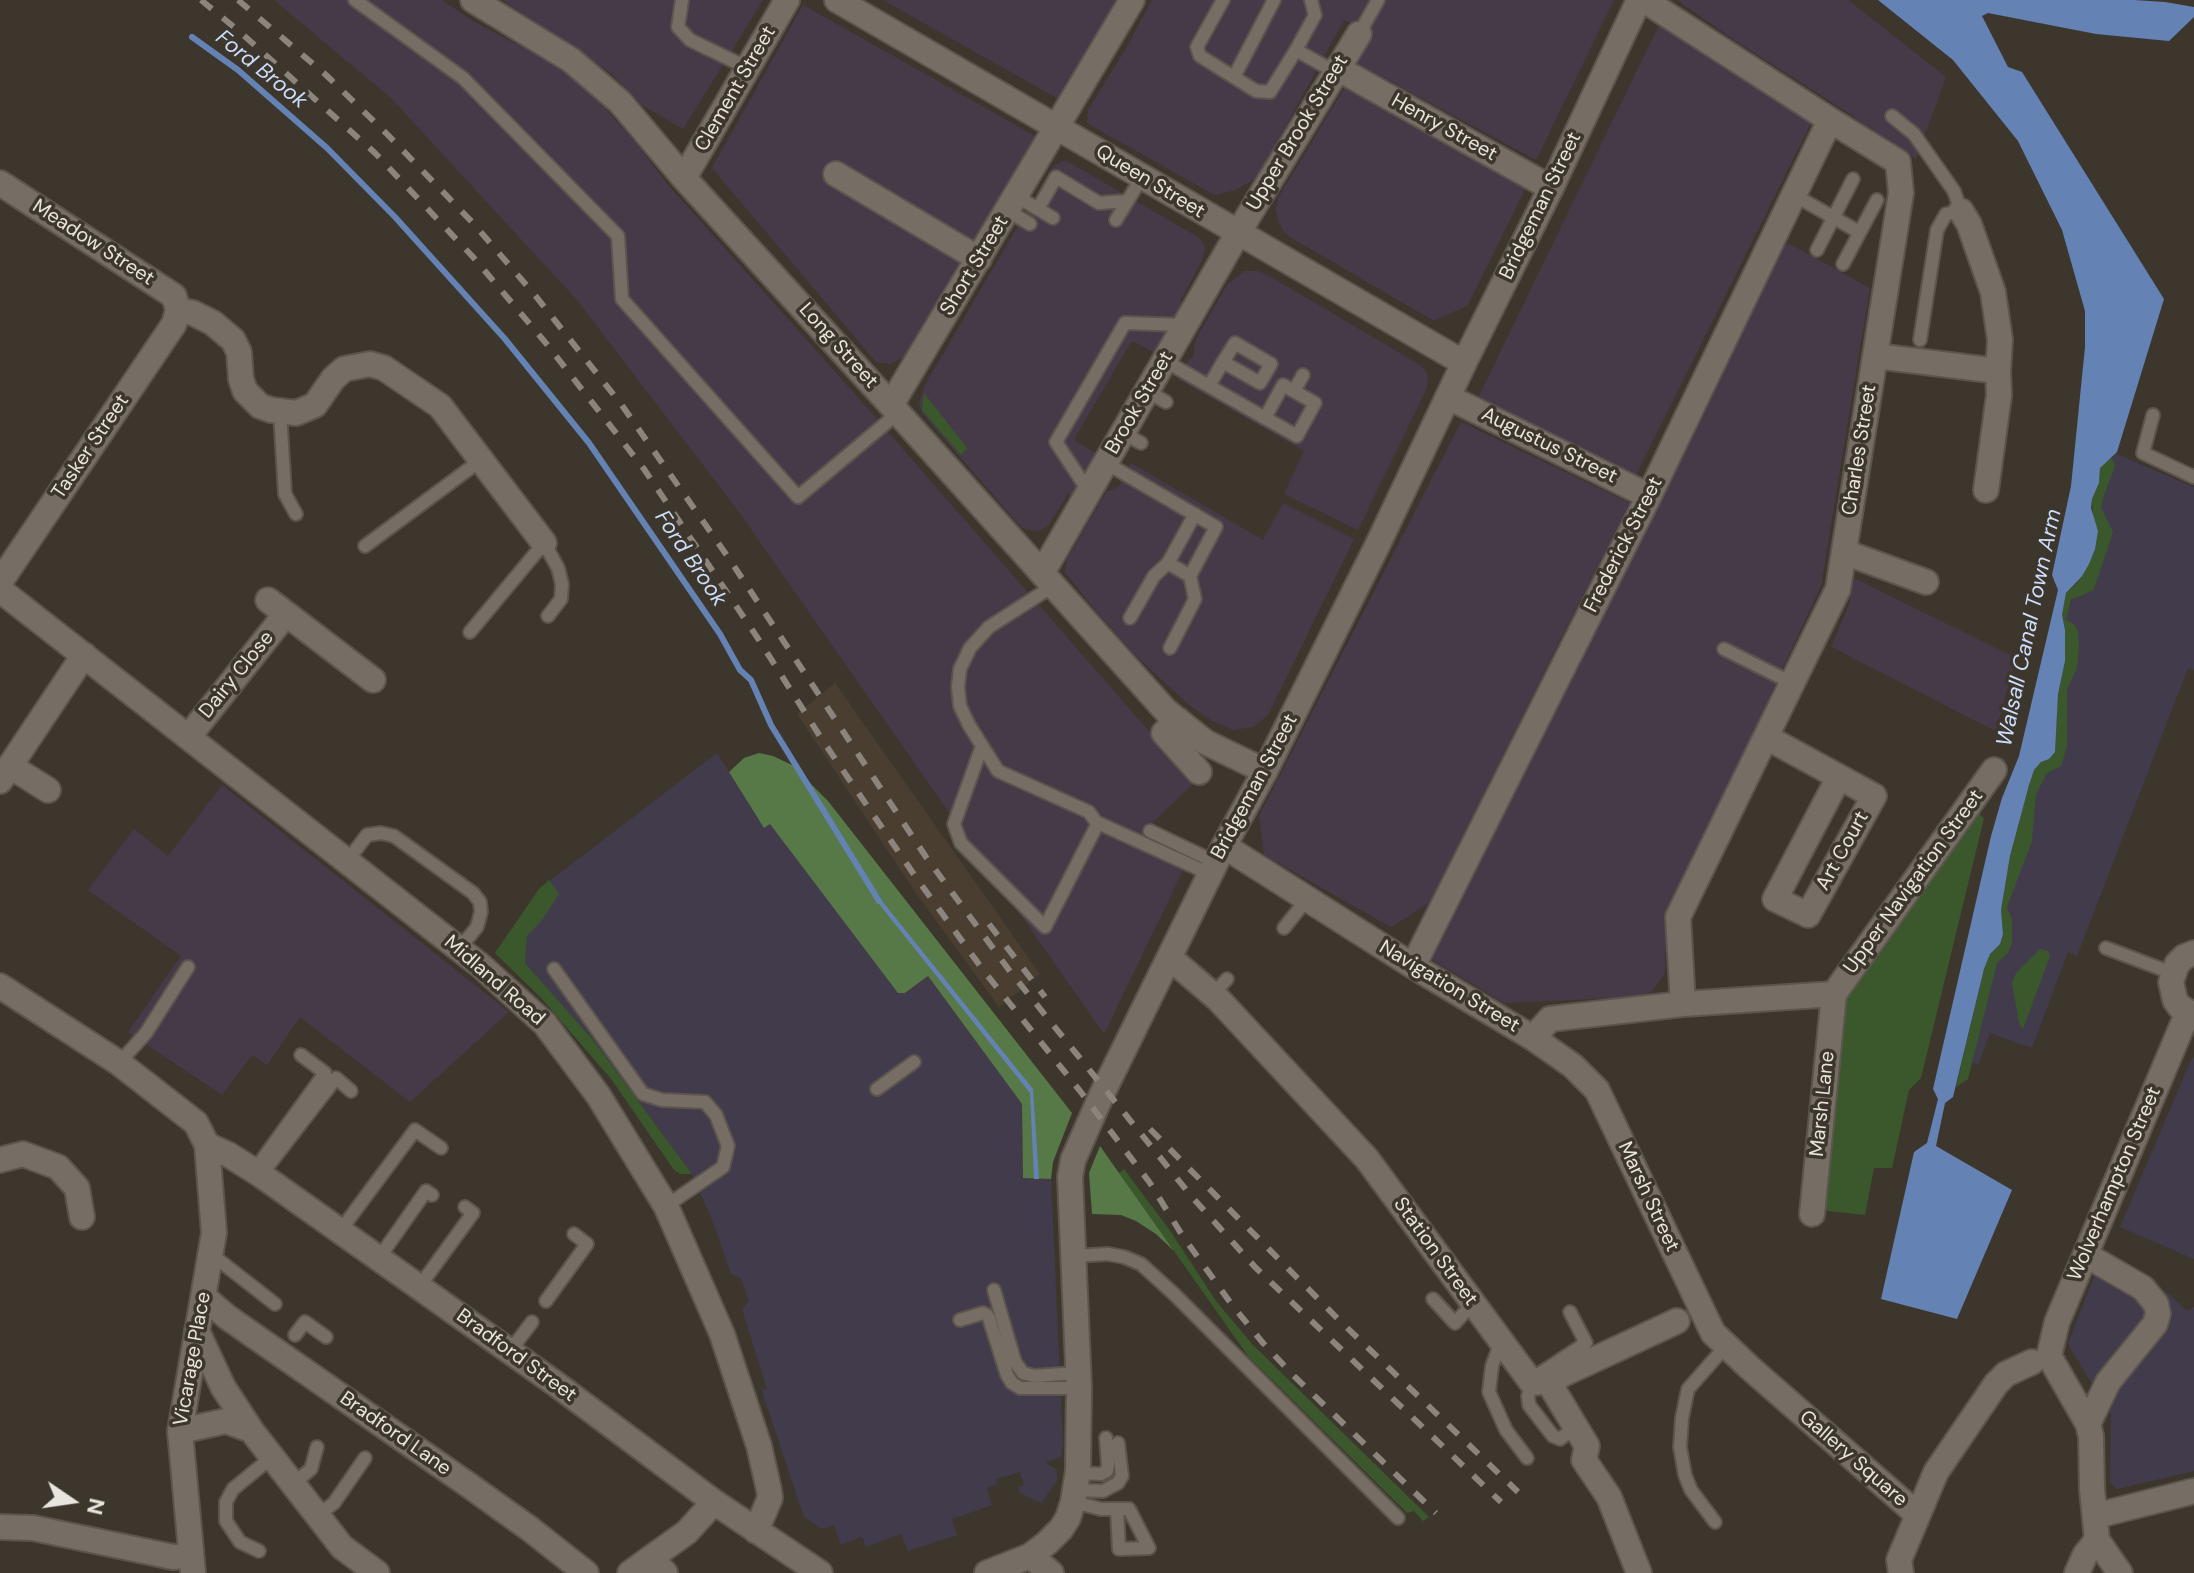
<!DOCTYPE html>
<style>
body{margin:0}
#map{position:relative;width:2194px;height:1573px;overflow:hidden;background:#3d362d;font-family:"DM Sans",sans-serif}
canvas{display:block}
.north{position:absolute;left:32px;top:1461px;width:80px;height:80px;-webkit-text-stroke:6px #3d362d;paint-order:stroke;rotate:103deg;font-size:22px;font-weight:700;line-height:32px;text-align:center;color:#e8e4de}
.north::after{content:'';display:block;margin:auto;width:28px;height:36px;background:#e8e4de;clip-path:polygon(50% 0,100% 100%,50% 72%,0 100%)}
</style>
<div id="map">
<canvas width="2194" height="1573"></canvas>
<div class="north">N</div>
</div>
<script>
const g = document.querySelector('canvas').getContext('2d');
g.lineJoin = 'round';
function fillPath(path, color) {
  g.fillStyle = color;
  g.fill(path, 'evenodd');
}
function poly(rows) {
  const path = new Path2D();
  for (const r of rows) {
    path.moveTo(r[0], r[1]);
    for (let i = 2; i < r.length; i += 2) path.lineTo(r[i], r[i + 1]);
  }
  return path;
}
function trace(path, color, width, dash) {
  g.strokeStyle = color;
  g.lineWidth = width;
  g.lineCap = dash ? 'butt' : 'round';
  g.setLineDash(dash || []);
  g.stroke(path);
}
function drawText(font, color, halo, rows, align = 'center') {
  g.font = font + ' "DM Sans",sans-serif';
  g.lineWidth = 7;
  g.setLineDash([]);
  g.textBaseline = 'middle';
  g.strokeStyle = halo;
  g.fillStyle = color;
  for (const [text, x, y, turn = 0] of rows) {
    g.save();
    g.translate(x, y);
    g.rotate((+turn || 0) * Math.PI / 180);
    g.textAlign = isNaN(turn) ? turn : align;
    if (halo) g.strokeText(text, 0, 0);
    g.fillText(text, 0, 0);
    g.restore();
  }
}
const commercial = poly([
 [2114,453,2194,487,2194,670,2188,668,2077,956,2068,952,2032,1048,1990,1033,1978,1065,1962,1058,2000,919,2062,615],
 [717,753,764,827,770,823,906,993,928,976,1022,1104,1023,1178,1051,1179,1063,1444,1061,1457,1045,1462,1057,1470,1057,1481,1041,1503,1020,1493,1018,1487,1024,1485,1020,1472,996,1479,997,1484,987,1488,992,1505,952,1519,957,1535,908,1551,901,1534,866,1547,862,1537,841,1545,834,1525,822,1529,804,1517,762,1391,767,1389,742,1309,749,1301,741,1278,731,1274,713,1222,692,1174,593,1040,525,963,527,929,539,889],
 [2194,1057,2194,1259,2120,1227,2191,1060],
 [2102,1256,2169,1294,2187,1311,2194,1307,2194,1471,2117,1489,2110,1483,2111,1415,2068,1344]
]);
const industrial = poly([
 [274,0,442,0,474,22,573,73,637,144,668,185,855,394,1194,783,1151,824,1145,833,1190,856,1104,1034,739,512,577,300,391,98],
 [502,0,763,0,683,129,642,105,611,73],
 [883,0,1120,0,1062,101],
 [1152,0,1614,0,1536,160,1356,63,1370,34,1344,20,1258,177,1236,190,1214,195,1087,123,1088,110,1127,47],
 [1677,0,1848,0,1946,77,1916,159,1827,99,1734,40],
 [803,5,1035,136,904,357,890,364,876,362,712,168],
 [1662,19,1811,123,1634,479,1477,400],
 [1345,87,1406,123,1407,121,1450,147,1526,187,1468,305,1434,321,1290,237,1283,230,1278,220,1276,209,1278,198],
 [1064,161,1070,163,1198,237,1203,243,1205,249,1202,260,1180,301,1185,304,1156,354,1135,342,1131,342,1076,436,1075,441,1097,454,1070,502,1069,492,1048,526,1041,530,1033,531,1022,528,922,413,919,403,925,385,1049,173,1056,164],
 [1788,243,1870,288,1821,586,1666,919,1665,973,1650,993,1638,997,1504,1003,1429,958,1779,252],
 [1244,271,1258,271,1271,277,1420,365,1427,373,1428,382,1426,390,1358,530,1284,494,1304,451,1178,379,1188,361,1194,356,1194,346,1197,337,1227,285],
 [1461,422,1630,503,1561,638,1432,901,1391,927,1264,855,1259,816],
 [1131,463,1263,540,1283,503,1354,539,1268,715,1253,727,1233,730,1212,721,1188,704,1134,654,1095,610,1065,572,1067,559,1106,492,1118,487],
 [1854,578,2016,658,1996,731,1831,647,1849,605],
 [222,785,509,1012,410,1102,300,1017,267,1065,252,1055,222,1095,128,1032,181,956,88,890,134,829,168,856]
]);
const built = poly([
 [835,683,1040,974,999,1007,915,892,797,714]
]);
const green = poly([
 [924,393,967,448,961,455,922,410],
 [2112,458,2115,466,2104,495,2101,508,2113,532,2094,589,2081,596,2071,599,2066,620,2074,624,2078,631,2079,647,2077,668,2067,689,2067,747,2061,766,2047,773,2036,794,2032,841,2007,907,2012,920,2012,943,2008,953,1997,963,1968,1079,1956,1087,1984,969,1990,954,2000,944,2003,934,2001,910,2010,856,2029,785,2034,770,2041,762,2049,759,2055,752,2058,694,2065,661,2065,630,2062,615,2066,593,2077,583,2098,531,2093,517,2092,499,2099,483,2100,468,2106,461],
 [1974,810,1984,818,1921,1078,1909,1090,1892,1168,1874,1168,1865,1215,1819,1210,1839,1008],
 [549,880,559,894,541,921,527,936,525,963,593,1040,692,1174,680,1174,674,1170,612,1080,542,999,495,953,539,889],
 [2040,949,2048,951,2050,956,2023,1029,2019,1023,2012,983,2016,973],
 [1124,1169,1171,1232,1216,1301,1252,1344,1429,1517,1423,1521,1414,1511,1407,1513,1248,1356,1119,1173]
]);
const forest = poly([
 [759,753,773,756,792,765,828,801,1072,1113,1053,1162,1051,1179,1023,1178,1022,1104,928,976,905,993,898,993,770,824,764,828,729,772,744,758],
 [1100,1146,1119,1173,1174,1251,1156,1234,1136,1221,1121,1215,1092,1214,1089,1173]
]);
const water = poly([
 [1878,0,2134,0,2165,2,2194,7,2194,17,2169,41,2096,34,1988,13,1982,16,2008,67,2022,72,2164,299,2117,452,2100,468,2099,483,2092,499,2091,508,2098,531,2095,549,2089,564,2082,576,2066,593,2062,615,2065,630,2065,661,2058,694,2055,752,2049,759,2041,762,2034,770,2029,785,2010,856,2001,910,2003,934,2000,944,1990,954,1984,969,1953,1097,1945,1103,1936,1146,2012,1190,1957,1319,1881,1299,1914,1152,1927,1143,1938,1099,1933,1089,1991,836,2002,798,2019,756,2058,590,2052,575,2071,486,2085,347,2085,311,2062,230,2018,141,1953,60],
 [878,896,1033,1089,1039,1179,1034,1179,1030,1093,875,899]
]);
const stream = poly([
 [192,37,238,70,327,148,395,217,505,339,589,443,720,634,740,670,751,680,771,725,879,901]
]);
const lane = poly([
 [355,0,463,78,618,236,622,299,798,497,898,413],
 [682,0,678,27,690,40,748,68],
 [1223,0,1197,47,1200,56,1256,91,1270,92,1296,50],
 [1311,0,1315,15,1296,50,1335,72],
 [1359,34,1378,0],
 [1234,77,1274,0],
 [1892,116,1914,134,1954,191,1961,211,1946,214,1937,230,1920,340],
 [1794,195,1859,232],
 [1016,196,1038,209,1056,177,1099,203,1127,201],
 [1038,209,1053,218],
 [1008,211,1030,224],
 [1116,220,1142,177],
 [1817,250,1853,179],
 [1843,264,1877,200],
 [1165,361,1265,418],
 [1283,385,1315,403,1297,436,1265,418,1283,385],
 [1209,386,1223,362,1235,343,1271,364,1260,383,1223,362],
 [1147,391,1166,402],
 [1294,391,1303,375],
 [280,412,285,494,296,514],
 [2153,415,2143,453,2194,477],
 [1123,433,1141,443],
 [1106,463,1216,527,1190,576,1168,563,1195,514],
 [1089,492,1056,442,1125,323,1184,325],
 [365,546,481,460],
 [1053,586,989,627,970,648,960,669,958,687,960,706,969,725,998,771,1089,812,1096,822,1210,874],
 [1130,618,1154,576,1168,563],
 [470,632,544,543,558,568,562,584,561,599,548,616],
 [1170,648,1195,599,1190,576],
 [1724,649,1792,683],
 [982,746,954,824,961,843,1045,927,1098,823],
 [1150,831,1215,862],
 [348,860,367,835,381,833,394,836,473,893,480,902,481,912,477,927,459,949],
 [1284,928,1307,899],
 [2106,948,2172,973],
 [554,969,643,1094,662,1100,705,1102,716,1115,728,1146,723,1167,666,1206],
 [1213,994,1227,979],
 [119,1063,146,1033,188,967],
 [877,1089,914,1062],
 [254,1171,325,1073,301,1055],
 [261,1175,336,1078,351,1091],
 [340,1231,415,1130,441,1148],
 [211,1254,275,1304],
 [1073,1256,1108,1254,1124,1257,1141,1264,1174,1294,1398,1518],
 [379,1258,426,1191,432,1195],
 [419,1287,473,1213,465,1207],
 [994,1290,1015,1362,1023,1373,1034,1376,1078,1373],
 [1433,1299,1455,1323,1473,1303],
 [546,1301,587,1244,574,1234],
 [960,1320,983,1313,987,1315,989,1318,1007,1375,1012,1383,1020,1388,1079,1388],
 [295,1335,305,1322,326,1337],
 [1501,1342,1492,1366,1489,1392,1506,1430,1527,1458],
 [510,1351,532,1322],
 [1539,1374,1586,1343,1570,1312],
 [1532,1383,1541,1384,1548,1390,1570,1423,1570,1431,1560,1439,1553,1436,1529,1405,1528,1396,1532,1383],
 [1078,1473,1101,1474,1107,1471,1108,1464,1106,1438],
 [293,1484,311,1469,317,1447],
 [1075,1490,1103,1491,1118,1483,1122,1476,1118,1443],
 [1073,1502,1101,1509,1129,1509,1149,1548,1119,1549,1117,1509],
 [317,1516,334,1503,365,1458],
 [1715,1522,1691,1490,1685,1475,1680,1447,1682,1418,1688,1389,1726,1346],
 [259,1551,240,1542,226,1521,226,1502,233,1489,272,1457]
]);
const street = poly([
 [473,0,571,60,620,102,684,178,891,405,1166,711,1205,742,1265,771],
 [1644,0,1830,120,1898,162,1901,193,1838,589,1678,917,1683,1004],
 [1337,68,1551,188],
 [836,174,979,259],
 [684,178,787,0],
 [0,183,174,296,178,310,174,324,0,582],
 [1961,211,1969,224,1993,292,2000,340,1998,371],
 [178,310,193,313,213,323,233,340,239,352,241,379,245,391,260,406,271,410,296,413,315,405,333,379,344,369,370,364,384,368,440,406,544,543],
 [1876,356,1998,371,1999,395,1986,490],
 [1448,397,1649,496],
 [891,405,1132,0],
 [1844,552,1926,582],
 [1042,573,1238,233,1359,34],
 [0,590,481,966,545,1024,598,1095,666,1206,722,1334,759,1446,769,1490,770,1498,756,1531],
 [268,600,373,680],
 [1178,720,1164,733,1199,772],
 [189,736,285,615],
 [1766,737,1874,796,1808,915,1775,899,1839,777],
 [10,766,48,790],
 [0,781,84,655],
 [1224,846,1413,966,1533,1038,1550,1019,1683,1004,1834,994],
 [1170,958,1218,999,1367,1159,1532,1383,1548,1381,1587,1446,1584,1460,1609,1497,1639,1573],
 [1413,966,1649,496,1830,120],
 [1533,1038,1573,1066,1597,1090,1713,1333,1750,1368,1918,1515],
 [0,1160,23,1154,58,1167,77,1188,82,1217],
 [1812,1214,1834,994,1994,770],
 [2086,1255,2143,1288,2156,1304,2158,1314,2155,1324,2108,1382,2088,1424],
 [204,1297,227,1317,470,1486,530,1529,586,1573],
 [197,1331,223,1387,251,1430],
 [1548,1381,1677,1321],
 [180,1431,226,1421,251,1430,342,1547,377,1573],
 [0,1527,33,1528,173,1557,190,1556],
 [651,1558,665,1573],
 [1901,1573,1899,1560,1936,1472,1996,1384,2006,1374,2032,1362]
]);
const secondary = poly([
 [837,0,1464,363],
 [2194,953,2184,957,2177,964,2171,982,2175,1000,2180,1007,2194,1015],
 [0,986,119,1063,196,1123,207,1145,214,1233,180,1431,193,1573],
 [207,1145,229,1155,261,1175,556,1384,714,1502,820,1573],
 [2095,1516,2194,1491],
 [1030,1556,1051,1573],
 [630,1573,687,1532,714,1502],
 [987,1573,1030,1556,1047,1543,1061,1529,1068,1518,1073,1502,1078,1471,1079,1388,1070,1177,1073,1160,1102,1094,1224,846,1265,771,1377,546,1464,363,1551,188,1639,0],
 [2077,1573,2085,1555,2097,1540],
 [2120,1573,2097,1540,2092,1489,2091,1436,2088,1424,2049,1356,2057,1322,2188,1012]
]);
const rail = poly([
 [201,0,240,32,375,153,473,257,545,342,644,469,759,640,823,741,915,876,983,970,1080,1091,1150,1183,1182,1235,1232,1305,1263,1343,1293,1375,1436,1513],
 [238,0,326,75,386,133,473,223,534,294,621,404,728,557,926,857,1012,974,1192,1197,1255,1267,1501,1502],
 [989,924,1045,997],
 [1150,1129,1339,1320,1518,1492]
]);
const streetNames = [
 ["Clement Street",736,89,-60],
 ["Henry Street",1444,128,29],
 ["Upper Brook Street",1298,133,-59],
 ["Queen Street",1150,182,31],
 ["Bridgeman Street",1541,206,-64],
 ["Meadow Street",93,243,33],
 ["Short Street",975,266,-59],
 ["Long Street",838,346,48],
 ["Brook Street",1140,403,-60],
 ["Augustus Street",1549,446,26],
 ["Tasker Street",91,447,-56],
 ["Charles Street",1860,450,-81],
 ["Frederick Street",1624,545,-63],
 ["Dairy Close",237,675,-51],
 ["Bridgeman Street",1255,787,-62],
 ["Art Court",1843,851,-61],
 ["Upper Navigation Street",1914,882,-54],
 ["Midland Road",494,981,41],
 ["Navigation Street",1449,987,31],
 ["Marsh Lane",1823,1104,-84],
 ["Wolverhampton Street",2115,1184,-67],
 ["Marsh Street",1648,1197,65],
 ["Station Street",1435,1252,54],
 ["Bradford Street",516,1356,36],
 ["Vicarage Place",193,1359,-80],
 ["Bradford Lane",395,1434,35],
 ["Gallery Square",1853,1459,41]
];
const waterNames = [
 ["Ford Brook",261,70,39],
 ["Ford Brook",690,559,56],
 ["Walsall Canal Town Arm",2030,628,-78]
];
fillPath(commercial, '#423b4c');
fillPath(industrial, '#463a49');
fillPath(built, '#4a3e31');
fillPath(green, '#3b582c');
fillPath(forest, '#577847');
fillPath(water, '#6483b4');
trace(stream, '#6483b4', 6);
trace(lane, '#5b554d', 16);
trace(street, '#5b554d', 28);
trace(secondary, '#5b554d', 28);
trace(lane, '#766e64', 12);
trace(street, '#766e64', 24);
trace(secondary, '#766e64', 24);
trace(rail, '#8b857e', 6, [14, 14]);
drawText('20px', '#e8e4de', '#3d362d', streetNames);
drawText('italic 22px', '#cbdefc', '#3d362d', waterNames);
</script>
